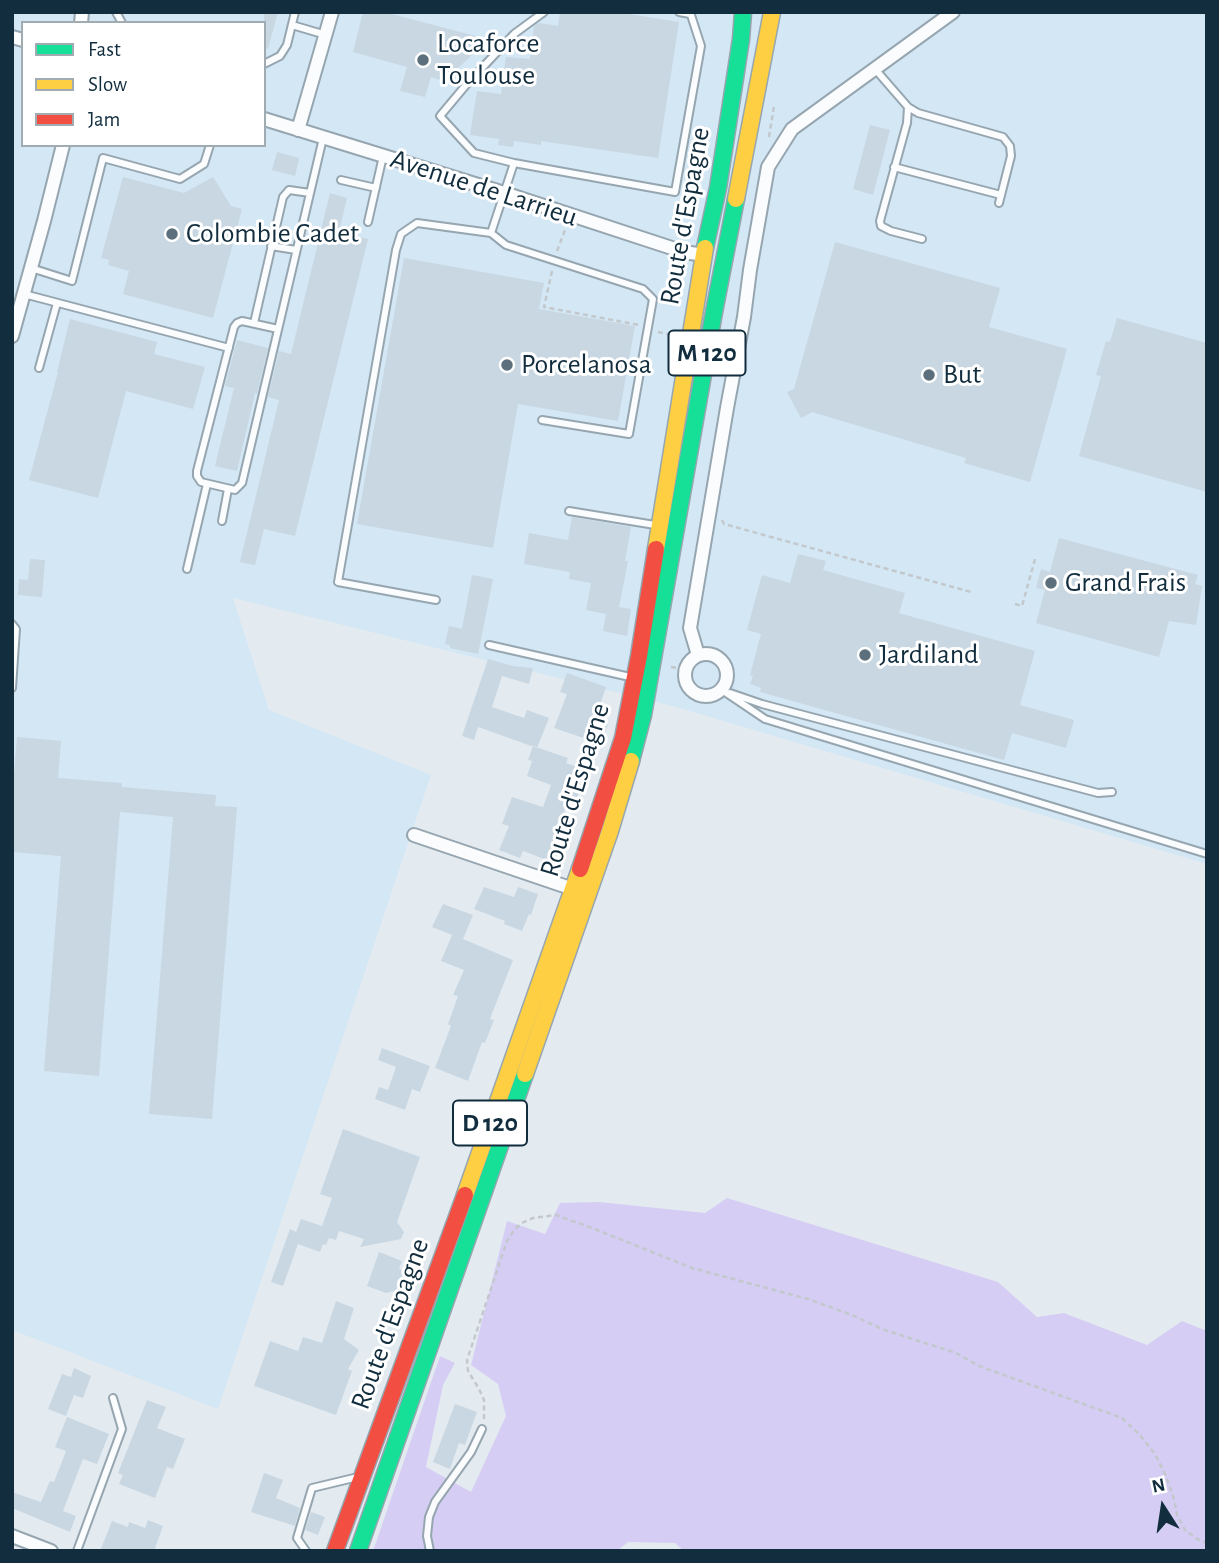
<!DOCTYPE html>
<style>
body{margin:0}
#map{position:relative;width:1219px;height:1563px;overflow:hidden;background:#e4ebf0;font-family:"Alegreya Sans",sans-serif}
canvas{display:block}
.frame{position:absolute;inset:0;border:14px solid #112d3e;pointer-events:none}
.legend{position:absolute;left:21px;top:21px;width:245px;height:126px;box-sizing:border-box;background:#fff;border:2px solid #a0abb2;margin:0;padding:9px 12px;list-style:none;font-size:21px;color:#112d3e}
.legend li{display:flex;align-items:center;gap:14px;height:35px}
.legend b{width:35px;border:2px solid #a0abb2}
.north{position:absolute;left:1128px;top:1472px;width:70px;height:70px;-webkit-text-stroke:5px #fff;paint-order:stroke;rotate:348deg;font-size:19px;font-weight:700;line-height:28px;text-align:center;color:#112d3e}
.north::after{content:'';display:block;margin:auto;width:24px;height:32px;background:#112d3e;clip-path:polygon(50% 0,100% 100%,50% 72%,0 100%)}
</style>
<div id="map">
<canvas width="1219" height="1563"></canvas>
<div class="frame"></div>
<ul class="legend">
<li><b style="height:9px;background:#16e098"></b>Fast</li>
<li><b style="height:9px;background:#ffcf43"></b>Slow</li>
<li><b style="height:9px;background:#f24e42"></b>Jam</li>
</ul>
<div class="north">N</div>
</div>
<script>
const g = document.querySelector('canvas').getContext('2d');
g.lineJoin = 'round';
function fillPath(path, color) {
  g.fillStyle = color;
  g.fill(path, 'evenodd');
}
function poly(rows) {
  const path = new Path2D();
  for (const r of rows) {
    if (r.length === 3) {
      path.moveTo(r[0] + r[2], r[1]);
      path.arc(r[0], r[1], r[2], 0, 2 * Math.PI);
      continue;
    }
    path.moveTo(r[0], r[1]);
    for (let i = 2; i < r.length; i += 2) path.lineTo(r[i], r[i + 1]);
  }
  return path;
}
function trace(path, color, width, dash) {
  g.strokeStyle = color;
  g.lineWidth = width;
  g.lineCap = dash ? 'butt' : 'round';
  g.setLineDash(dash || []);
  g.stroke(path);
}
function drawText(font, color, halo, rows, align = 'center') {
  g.font = font + ' "Alegreya Sans",sans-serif';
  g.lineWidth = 6;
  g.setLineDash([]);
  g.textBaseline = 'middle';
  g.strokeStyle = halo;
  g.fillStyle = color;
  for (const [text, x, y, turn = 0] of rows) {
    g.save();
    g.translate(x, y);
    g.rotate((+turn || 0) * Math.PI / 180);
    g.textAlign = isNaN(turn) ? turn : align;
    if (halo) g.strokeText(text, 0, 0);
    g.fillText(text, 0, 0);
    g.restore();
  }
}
const built = poly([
 [12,12,1207,12,1207,864,676,707,233,598,269,710,431,775,218,1409,12,1330],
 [23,23,264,23,264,145,23,145]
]);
const green = poly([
 [727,1198,998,1282,1037,1317,1064,1313,1147,1345,1182,1321,1207,1331,1207,1551,684,1551,675,1543,628,1542,617,1551,373,1551,440,1356,455,1363,443,1385,426,1467,471,1492,506,1416,498,1384,471,1365,507,1221,545,1234,560,1203,599,1202,705,1213]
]);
const building = poly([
 [264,12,278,12,268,49,264,48],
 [363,12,384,12,483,38,483,45,444,81,431,77,425,97,400,91,407,67,353,52],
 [560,12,616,12,679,22,658,158,541,141,541,145,514,141,513,147,498,145,499,139,470,135,477,91,501,94,506,57,530,59,534,26,539,23,558,26],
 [870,125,890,130,873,195,853,189],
 [277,152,299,158,295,176,272,170],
 [123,177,184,193,213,177,231,206,242,209,213,318,123,294,129,271,108,265,109,260,101,258],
 [330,193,347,198,339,232,368,239,295,536,264,529,255,565,240,562,279,400,268,397,279,351,291,354],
 [835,242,1000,288,989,327,1067,349,1030,482,964,463,966,458,812,412,801,418,787,392,794,389],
 [404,258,544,283,539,309,635,326,618,421,518,404,493,548,357,524],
 [1117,318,1207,343,1207,492,1079,456,1101,376,1096,375,1106,341,1110,342],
 [70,319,157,342,154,354,205,367,193,409,126,391,98,498,29,480,58,372,57,372],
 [237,340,268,348,257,394,255,393,237,471,215,466,234,388,225,386],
 [572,517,631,527,625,561,628,561,619,607,631,609,627,636,603,631,606,614,586,610,591,583,569,579,570,572,524,564,529,533,568,540],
 [1059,538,1198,575,1195,584,1202,586,1196,625,1169,621,1159,657,1036,623,1045,590,1036,588,1041,569,1050,572],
 [798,554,826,561,823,570,905,593,899,613,1035,651,1020,705,1074,720,1066,748,1012,733,1004,760,760,692,761,688,750,684,753,676,750,675,761,634,747,630,762,575,790,583],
 [30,559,45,560,42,597,18,595,19,579,28,580],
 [472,575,493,579,478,654,450,648,450,645,445,644,449,626,462,629],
 [488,659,513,666,533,668,529,684,502,676,492,707,524,718,527,710,549,718,537,748,478,727,474,740,462,736],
 [567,673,606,687,595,720,608,724,601,744,554,728,567,694,560,692],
 [17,737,61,741,58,778,122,783,122,787,216,795,215,806,237,807,212,1119,149,1114,173,817,120,812,99,1076,44,1071,61,856,12,852,12,802],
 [533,746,568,758,566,763,586,770,576,801,569,798,547,860,523,851,520,858,499,850,509,826,502,824,512,797,543,807,551,785,527,776,532,761,528,760],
 [484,887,514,897,518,887,538,894,531,915,529,914,522,931,504,924,505,921,474,909],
 [443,904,473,915,463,939,513,960,493,1011,490,1019,494,1020,485,1043,482,1042,468,1081,435,1068,451,1026,448,1024,458,996,453,995,464,970,441,961,452,935,432,927],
 [382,1048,430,1066,420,1092,412,1089,405,1110,375,1099,379,1087,388,1090,396,1067,378,1060],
 [343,1129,420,1157,397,1222,404,1232,401,1239,360,1247,364,1239,339,1231,336,1240,329,1238,326,1245,323,1244,320,1252,298,1244,283,1286,271,1282,290,1229,296,1232,301,1219,322,1226,332,1198,320,1194],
 [379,1252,402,1261,399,1269,405,1271,398,1290,386,1293,367,1286],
 [336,1301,354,1308,344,1339,359,1350,348,1369,352,1371,336,1415,254,1386,270,1341,298,1351,303,1337,322,1343],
 [74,1368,91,1376,83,1398,74,1395,66,1416,48,1409,62,1374,71,1377],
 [147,1400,166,1407,157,1428,185,1439,173,1469,167,1467,155,1498,119,1484,123,1475,118,1473],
 [455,1404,477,1412,465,1445,459,1443,450,1469,433,1462],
 [67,1417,109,1434,97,1464,83,1459,63,1511,76,1516,70,1532,12,1508,12,1492,41,1502,50,1481,54,1482,66,1451,55,1447],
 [264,1473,283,1480,276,1498,300,1508,295,1526,251,1512],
 [311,1512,325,1517,318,1535,305,1530],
 [148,1520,163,1526,154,1551,100,1551,112,1521,128,1527,129,1522,145,1528]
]);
const path = poly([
 [769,137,774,106],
 [557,251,565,230],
 [552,271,544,307,639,325],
 [658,332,672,335],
 [722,520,724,524,971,592],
 [1015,604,1022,606,1035,559],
 [671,667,685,669],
 [484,1419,484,1400,479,1389,468,1371,467,1360,507,1241,515,1229,522,1223,533,1218,556,1215,592,1228,692,1268,808,1299,852,1315,882,1329,956,1353,979,1366,1122,1418,1139,1434,1155,1454,1166,1476,1174,1499,1177,1515,1185,1530,1197,1539,1207,1543]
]);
const lane = poly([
 [116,12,122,23],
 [544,12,514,34,466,85,440,116,474,153,514,163,675,192,701,46,690,12],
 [679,12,690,14],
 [292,25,326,35],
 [264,64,280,56,287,45,295,12],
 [875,69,908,107,918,113,1003,137,1010,146,1011,156,999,203],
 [908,107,907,123,880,221,881,226,891,231,922,239],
 [894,167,1001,195],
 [341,180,376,188],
 [368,222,383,156],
 [491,233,514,163],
 [271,246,296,250],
 [31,268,72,281,103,158,180,179,204,164,210,145],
 [24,294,229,348],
 [254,323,283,197,289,190,310,193],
 [278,329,242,321,237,323,234,327,197,471,197,476,201,482,235,490,242,483,323,138],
 [39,368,57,303],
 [569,511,655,525],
 [222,521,228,489],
 [187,569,207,484],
 [436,600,338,582,396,250,401,234,417,223,491,233,506,245,643,289,653,299,629,434,542,420],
 [12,624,16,629,12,688],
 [489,645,630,677],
 [722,690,765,719,1207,854],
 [730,693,762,704,1098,793,1112,792],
 [77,1551,122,1429,113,1398],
 [306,1551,297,1538,312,1488,358,1477],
 [430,1551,427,1536,429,1517,435,1502,471,1452,482,1429]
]);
const street = poly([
 [81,23,82,12],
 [12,37,23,40],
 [264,119,504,193,684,252,704,255],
 [298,130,332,12],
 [12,336,44,221,63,145],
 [706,675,21],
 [698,655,690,628,727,408,744,317,750,270,768,167,792,129,953,12],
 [414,835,576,890],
 [12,1536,51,1551]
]);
const fast = poly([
 [705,248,718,188,741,39,743,12],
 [631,761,643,715,714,312,736,199],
 [358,1551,525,1074]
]);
const slow = poly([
 [736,199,772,12],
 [656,549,705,248],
 [525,1074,610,831,631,761],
 [465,1195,580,869]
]);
const jam = poly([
 [580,869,623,738,639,656,656,549],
 [335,1551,465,1195]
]);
const markers = [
 [423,60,7,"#5b707c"],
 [172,234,7,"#5b707c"],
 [507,365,7,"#5b707c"],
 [929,375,7,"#5b707c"],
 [1051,583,7,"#5b707c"],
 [865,655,7,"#5b707c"]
];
const shields = [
 [707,353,77],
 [490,1123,74]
];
const shieldNames = [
 ["M 120",707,353],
 ["D 120",490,1123]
];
const poiNames = [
 ["Locaforce",437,44],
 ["Toulouse",437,76],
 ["Colombie Cadet",186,234],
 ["Porcelanosa",521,365],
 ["But",943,375],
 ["Grand Frais",1065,583],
 ["Jardiland",879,655]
];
const streetNames = [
 ["Avenue de Larrieu",484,188,18],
 ["Route d'Espagne",685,216,-80],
 ["Route d'Espagne",575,790,-73],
 ["Route d'Espagne",390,1324,-70]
];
fillPath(built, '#d4e7f4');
fillPath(green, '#d5cdf3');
fillPath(building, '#c8d7e2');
trace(lane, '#96a6b0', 10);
trace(street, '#96a6b0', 16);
trace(fast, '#96a6b0', 19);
trace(slow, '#96a6b0', 19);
trace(jam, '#96a6b0', 19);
trace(path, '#c3c8cd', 2.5, [5, 3.5]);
trace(lane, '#fbfcfd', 6);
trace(street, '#fbfcfd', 12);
trace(fast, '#16e098', 16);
trace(slow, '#ffcf43', 16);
trace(jam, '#f24e42', 16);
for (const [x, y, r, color] of markers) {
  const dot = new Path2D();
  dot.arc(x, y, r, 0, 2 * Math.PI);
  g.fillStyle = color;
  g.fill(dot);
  trace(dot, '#fff', 2.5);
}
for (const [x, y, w] of shields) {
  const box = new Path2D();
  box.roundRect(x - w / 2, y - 22.5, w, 45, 5);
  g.fillStyle = '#fff';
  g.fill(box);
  trace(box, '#112d3e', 2);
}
drawText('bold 26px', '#112d3e', null, shieldNames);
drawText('28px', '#112d3e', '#fff', poiNames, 'left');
drawText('28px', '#112d3e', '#fff', streetNames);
</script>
